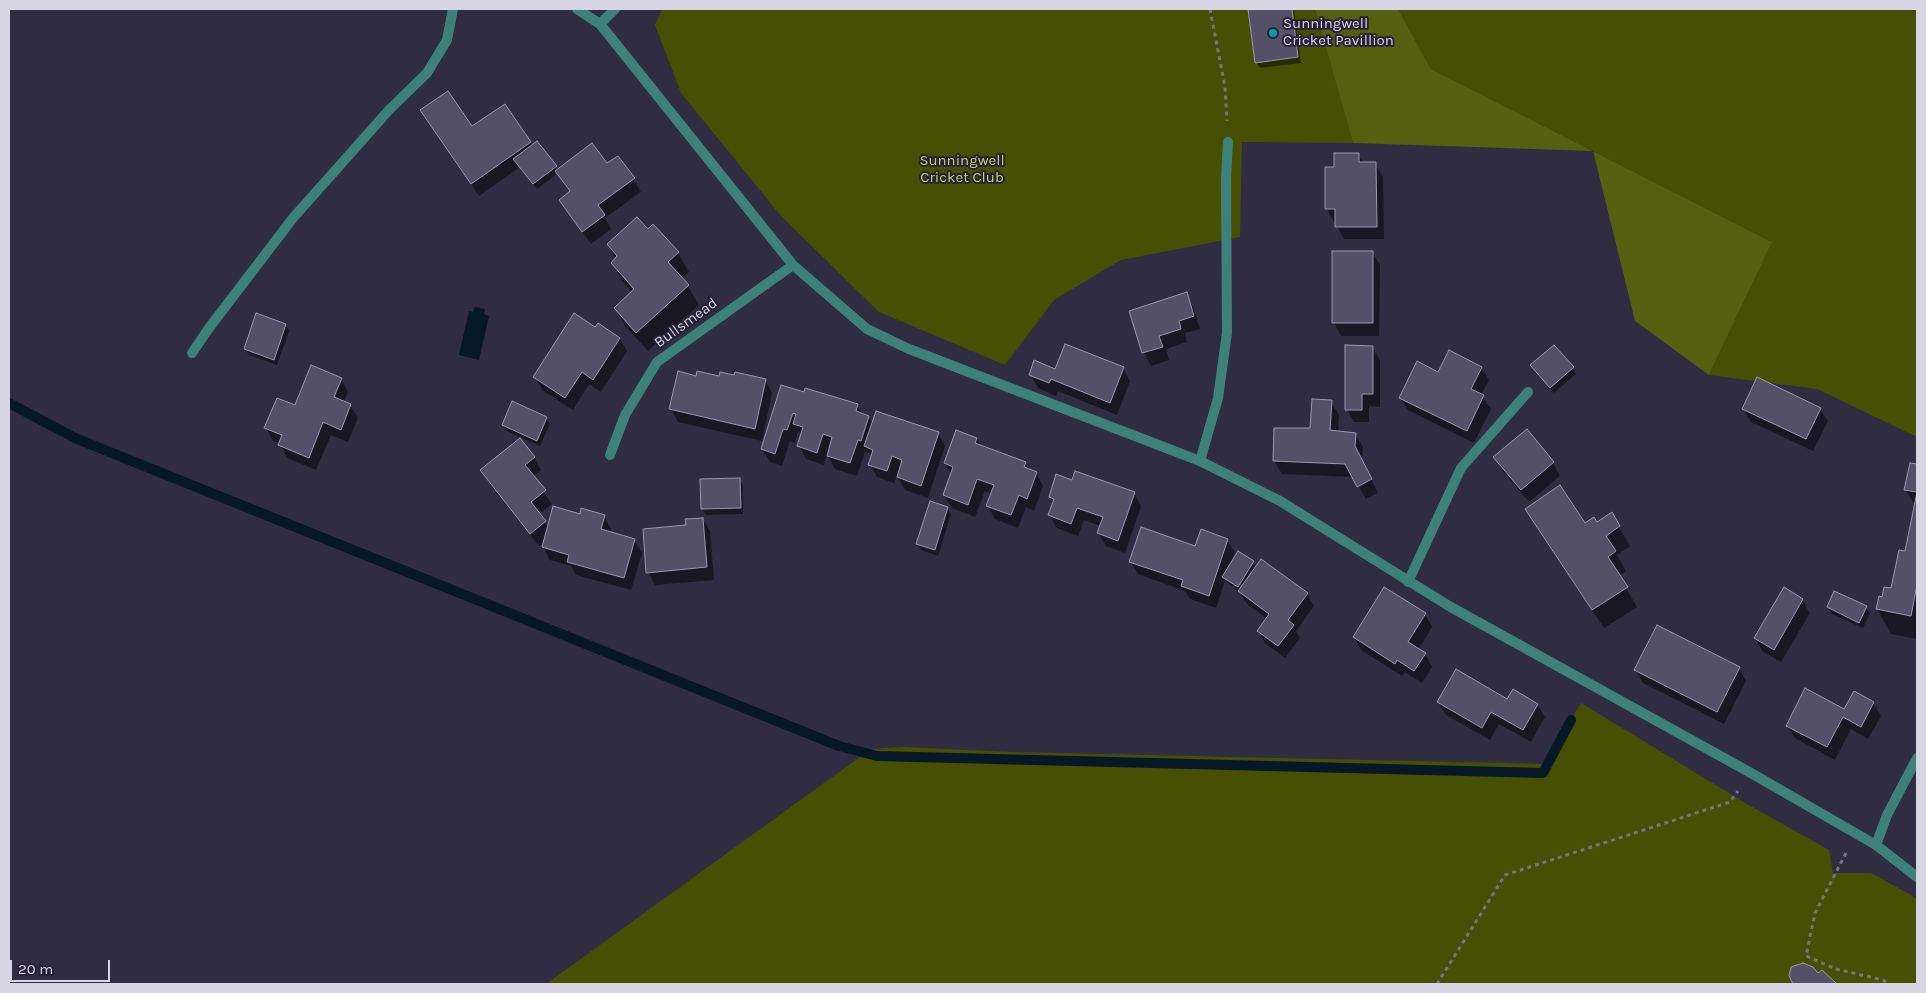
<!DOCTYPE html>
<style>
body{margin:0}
#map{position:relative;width:1926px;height:993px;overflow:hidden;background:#302c42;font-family:Karla,sans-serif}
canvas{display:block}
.frame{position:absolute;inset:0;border:10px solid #d8d6e5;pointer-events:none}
.scale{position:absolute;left:10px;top:960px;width:100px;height:22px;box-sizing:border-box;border:2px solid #d8d6e5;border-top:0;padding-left:6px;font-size:15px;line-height:18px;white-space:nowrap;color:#d8d6e5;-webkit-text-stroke:4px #272237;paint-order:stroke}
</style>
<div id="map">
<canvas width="1926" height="993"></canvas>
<div class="frame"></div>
<div class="scale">20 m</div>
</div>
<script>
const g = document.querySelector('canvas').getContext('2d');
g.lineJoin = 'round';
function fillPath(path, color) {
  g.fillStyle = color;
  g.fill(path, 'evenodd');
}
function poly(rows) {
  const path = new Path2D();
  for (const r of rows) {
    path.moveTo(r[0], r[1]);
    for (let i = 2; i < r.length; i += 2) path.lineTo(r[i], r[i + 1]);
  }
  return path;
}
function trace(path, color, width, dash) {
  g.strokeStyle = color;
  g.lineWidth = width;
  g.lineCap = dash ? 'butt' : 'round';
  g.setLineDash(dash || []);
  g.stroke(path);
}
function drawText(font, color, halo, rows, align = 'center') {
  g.font = font + ' Karla,sans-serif';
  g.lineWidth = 4;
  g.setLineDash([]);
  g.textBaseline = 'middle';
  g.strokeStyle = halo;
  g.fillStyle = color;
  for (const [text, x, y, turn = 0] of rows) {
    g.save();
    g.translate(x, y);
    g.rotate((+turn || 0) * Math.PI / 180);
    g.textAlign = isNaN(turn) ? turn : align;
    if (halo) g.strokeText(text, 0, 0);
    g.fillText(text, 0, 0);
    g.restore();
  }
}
const green = poly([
 [662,9,1315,9,1353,143,1242,142,1240,237,1121,260,1054,300,1005,365,879,312,781,216,681,93,655,25],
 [1398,9,1917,9,1917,437,1817,389,1709,375,1772,242,1431,69],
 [1581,703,1747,804,1829,850,1833,873,1871,873,1913,896,1917,900,1917,984,546,984,871,749,903,747,1010,752,1545,764]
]);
const forest = poly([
 [1315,9,1398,9,1431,69,1772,242,1709,375,1635,321,1593,151,1353,143]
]);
const water = poly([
 [475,307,485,309,484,314,489,316,479,360,459,355,469,311,473,312]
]);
const shadow = poly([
 [1250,9,1294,9,1301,63,1260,68,1256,62],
 [422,111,472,128,530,142,558,170,607,165,633,179,641,192,605,218,611,229,591,244,560,200,570,193,558,173,537,189,520,167,479,196],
 [1358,154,1364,164,1375,164,1383,177,1384,239,1344,239,1337,227,1337,222,1334,222,1327,209,1335,169],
 [648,231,678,253,689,272,681,278,688,286,699,305,648,351,626,327,615,308,632,292,623,282,612,263,616,259,608,245],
 [1372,252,1380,265,1379,336,1341,336,1334,323],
 [1186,294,1193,307,1200,329,1185,333,1187,342,1166,349,1169,360,1151,366,1144,353,1130,311],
 [286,325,289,331,277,365,249,355,245,348],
 [595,328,619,338,627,351,601,392,589,384,573,410,542,390,535,377],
 [1372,347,1380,360,1380,407,1369,406,1369,422,1354,422,1347,409],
 [1531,365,1572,368,1576,374,1554,393],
 [1123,368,1130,381,1117,415,1058,391,1056,396,1038,388,1030,375,1056,370],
 [1481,368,1489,380,1481,395,1491,409,1474,443,1408,410,1400,398,1438,373],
 [697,377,765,380,772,393,762,441,678,422,671,409],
 [341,379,348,392,344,402,350,405,358,418,348,442,331,435,316,470,287,458,280,444,273,441,266,428],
 [805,393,857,405,863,415,868,417,873,424,938,433,945,446,928,498,905,490,897,476,894,483,877,477,870,464,872,457,870,453,865,452,857,476,835,469,827,455,824,465,806,459,799,446,802,436,798,431,795,443,790,441,782,466,770,462,762,449],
 [1331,402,1339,415,1338,433,1355,434,1363,447,1362,460,1378,493,1366,499,1353,477,1282,474,1274,461,1311,429],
 [1743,409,1820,409,1828,421,1813,451,1751,422],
 [546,418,550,424,540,446,507,431,503,425],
 [977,439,981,446,1025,463,1030,471,1036,473,1043,486,1034,511,1026,507,1018,528,995,519,988,506,992,494,985,491,975,517,952,508,944,495,951,474,945,463],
 [534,457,541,470,533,477,552,504,539,514,548,528,581,515,604,516,611,529,610,533,634,540,642,553,631,590,576,575,571,566,550,560,543,547,545,541,539,546,489,483,481,470],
 [1495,457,1553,463,1560,476,1529,502,1502,470],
 [1911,464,1917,466,1917,639,1891,634,1877,609,1880,597,1883,598,1892,590,1906,552,1916,507,1905,489],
 [739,479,743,485,743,514,706,515,702,509],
 [1073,481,1134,493,1141,506,1125,553,1106,546,1098,533,1101,526,1084,520,1078,536,1057,528,1049,515,1053,503,1050,497],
 [947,508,951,514,938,556,921,550,917,544],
 [1611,514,1630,546,1617,555,1626,571,1619,576,1637,607,1604,628,1537,528,1597,524],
 [703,519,710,532,714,580,655,585,648,572],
 [1227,540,1235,552,1232,559,1253,561,1256,567,1307,594,1314,606,1296,631,1300,638,1285,658,1266,644,1258,631,1267,619,1247,604,1239,591,1225,581,1216,608,1190,599,1185,591,1138,574,1130,561],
 [1835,593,1866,607,1870,613,1863,628,1832,614,1828,607],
 [1802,600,1810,613,1781,662,1762,651,1755,638],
 [1425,614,1432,627,1418,650,1425,654,1432,667,1422,683,1405,672,1402,676,1361,650,1354,637],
 [1739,668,1746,681,1724,724,1643,683,1635,670],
 [1854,693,1873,703,1881,716,1868,739,1851,729,1835,760,1795,738,1787,726,1845,710],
 [1508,700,1538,705,1545,717,1531,742,1499,724,1490,740,1446,715,1438,702]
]);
const stream = poly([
 [9,403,75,438,839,746,877,756,1543,773,1571,720]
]);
const building = poly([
 [1248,9,1292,9,1298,57,1255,63,1248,9],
 [448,91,472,126,505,104,531,142,471,184,420,110,448,91],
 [537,141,557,166,533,184,513,159,537,141],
 [592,143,607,163,618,156,635,178,598,205,605,215,582,232,559,200,570,191,555,171,592,143],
 [1334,153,1359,153,1359,162,1376,162,1377,227,1335,227,1335,209,1325,209,1325,167,1334,167,1334,153],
 [637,217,648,229,653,224,679,252,668,262,689,285,636,333,614,308,634,289,611,263,617,256,607,244,637,217],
 [1332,251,1373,251,1373,323,1332,323,1332,251],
 [1187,292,1194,316,1179,321,1181,329,1159,336,1163,347,1142,353,1129,311,1187,292],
 [256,313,286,324,274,360,244,349,256,313],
 [574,313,595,327,598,323,620,338,593,380,582,372,565,398,533,377,574,313],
 [1065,344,1124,367,1110,403,1051,379,1049,383,1029,375,1034,360,1055,369,1065,344],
 [1345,345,1373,346,1373,394,1362,394,1362,410,1345,410,1345,345],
 [1554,345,1574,367,1550,388,1530,365,1554,345],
 [1449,350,1482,367,1471,389,1484,395,1467,431,1399,398,1417,361,1438,372,1449,350],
 [311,365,342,378,334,397,351,404,341,430,323,422,309,458,278,445,282,435,264,428,277,398,295,405,311,365],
 [678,371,696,376,697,371,719,376,720,372,734,375,735,372,766,379,755,429,669,409,678,371],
 [1757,377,1821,408,1806,439,1742,409,1757,377],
 [781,385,804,392,805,388,858,404,856,411,869,416,861,441,858,440,850,463,827,456,832,437,823,434,817,453,797,446,803,427,793,424,796,414,793,413,787,430,783,429,775,454,761,449,781,385],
 [1312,399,1332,400,1330,430,1356,433,1355,446,1372,479,1357,487,1345,464,1273,461,1274,428,1310,428,1312,399],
 [512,401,547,417,537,441,502,425,512,401],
 [876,411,939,432,921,486,897,477,902,460,892,456,887,471,868,465,873,450,864,446,876,411],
 [1527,429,1554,462,1521,490,1493,457,1527,429],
 [956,430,977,438,975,443,1026,462,1024,467,1037,472,1027,499,1019,495,1011,515,986,506,994,485,977,479,968,505,943,495,953,467,944,463,956,430],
 [520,438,535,457,525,465,546,490,531,502,546,521,530,534,480,470,520,438],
 [1910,463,1917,464,1917,585,1911,616,1876,609,1879,596,1882,597,1884,587,1891,588,1899,550,1905,551,1917,492,1904,490,1910,463],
 [1075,471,1135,492,1118,541,1097,533,1103,517,1077,508,1071,524,1048,515,1054,499,1049,497,1056,474,1072,480,1075,471],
 [740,478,741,508,701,509,700,479,740,478],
 [1560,485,1585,523,1594,517,1597,522,1612,512,1620,526,1606,536,1616,551,1608,557,1628,587,1592,610,1525,509,1560,485],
 [930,501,948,507,935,550,916,544,930,501],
 [553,506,580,514,581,508,605,515,601,529,635,539,624,578,567,562,569,555,542,547,553,506],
 [703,518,707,567,646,573,643,529,686,525,685,519,703,518],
 [1141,527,1195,546,1201,529,1228,539,1209,596,1181,586,1183,580,1129,562,1141,527],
 [1238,551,1254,561,1238,587,1222,577,1238,551],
 [1261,559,1308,593,1288,620,1294,625,1278,646,1257,631,1269,614,1238,591,1261,559],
 [1384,587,1426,613,1408,642,1426,653,1414,671,1397,660,1395,664,1353,637,1384,587],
 [1784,587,1803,599,1774,650,1754,638,1784,587],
 [1834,591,1867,606,1859,623,1827,607,1834,591],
 [1657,625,1740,667,1717,712,1634,670,1657,625],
 [1456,669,1507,699,1513,689,1538,704,1523,730,1491,712,1482,728,1437,702,1456,669],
 [1805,688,1844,709,1854,691,1874,702,1861,727,1843,717,1827,747,1786,726,1805,688],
 [1803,963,1813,967,1818,973,1822,970,1837,984,1793,984,1789,976,1791,967,1803,963]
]);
const path = poly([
 [1210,9,1225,87,1227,121],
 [1846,853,1815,913,1806,956,1836,969,1883,980,1889,984],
 [1437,984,1505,875,1730,802,1738,791]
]);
const service = poly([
 [192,353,209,328,293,218,389,110,427,73,447,40,453,9],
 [1200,461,1218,398,1227,333,1226,178,1228,142],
 [1408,582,1461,468,1528,392],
 [1876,845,1887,815,1917,758]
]);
const minor = poly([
 [577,9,600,24,793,265,867,329,909,349,1200,461,1280,501,1449,606,1751,773,1876,845,1917,877],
 [600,24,615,9],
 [610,455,625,415,657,362,793,265]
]);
const markers = [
 [1273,33,5,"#0f9aa8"]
];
const poiNames = [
 ["Sunningwell",1283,24],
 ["Cricket Pavillion",1283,41]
];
const parkNames = [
 ["Sunningwell",962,161],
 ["Cricket Club",962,178]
];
const streetNames = [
 ["Bullsmead",686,323,-36]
];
fillPath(green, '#475002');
fillPath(forest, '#545f0f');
fillPath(water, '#061828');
fillPath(shadow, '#0007');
trace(stream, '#061828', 10);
fillPath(building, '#545068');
trace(building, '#9c97b2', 1);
trace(path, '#767386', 3, [4, 4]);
trace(service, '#3d827a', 10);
trace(minor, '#3d827a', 10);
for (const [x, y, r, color] of markers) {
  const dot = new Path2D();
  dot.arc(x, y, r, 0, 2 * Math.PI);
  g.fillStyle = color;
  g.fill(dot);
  trace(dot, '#272237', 2);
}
drawText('15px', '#d8d6e5', '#272237', poiNames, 'left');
drawText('15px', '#c2d46d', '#272237', parkNames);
drawText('15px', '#d8d6e5', '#272237', streetNames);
</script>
